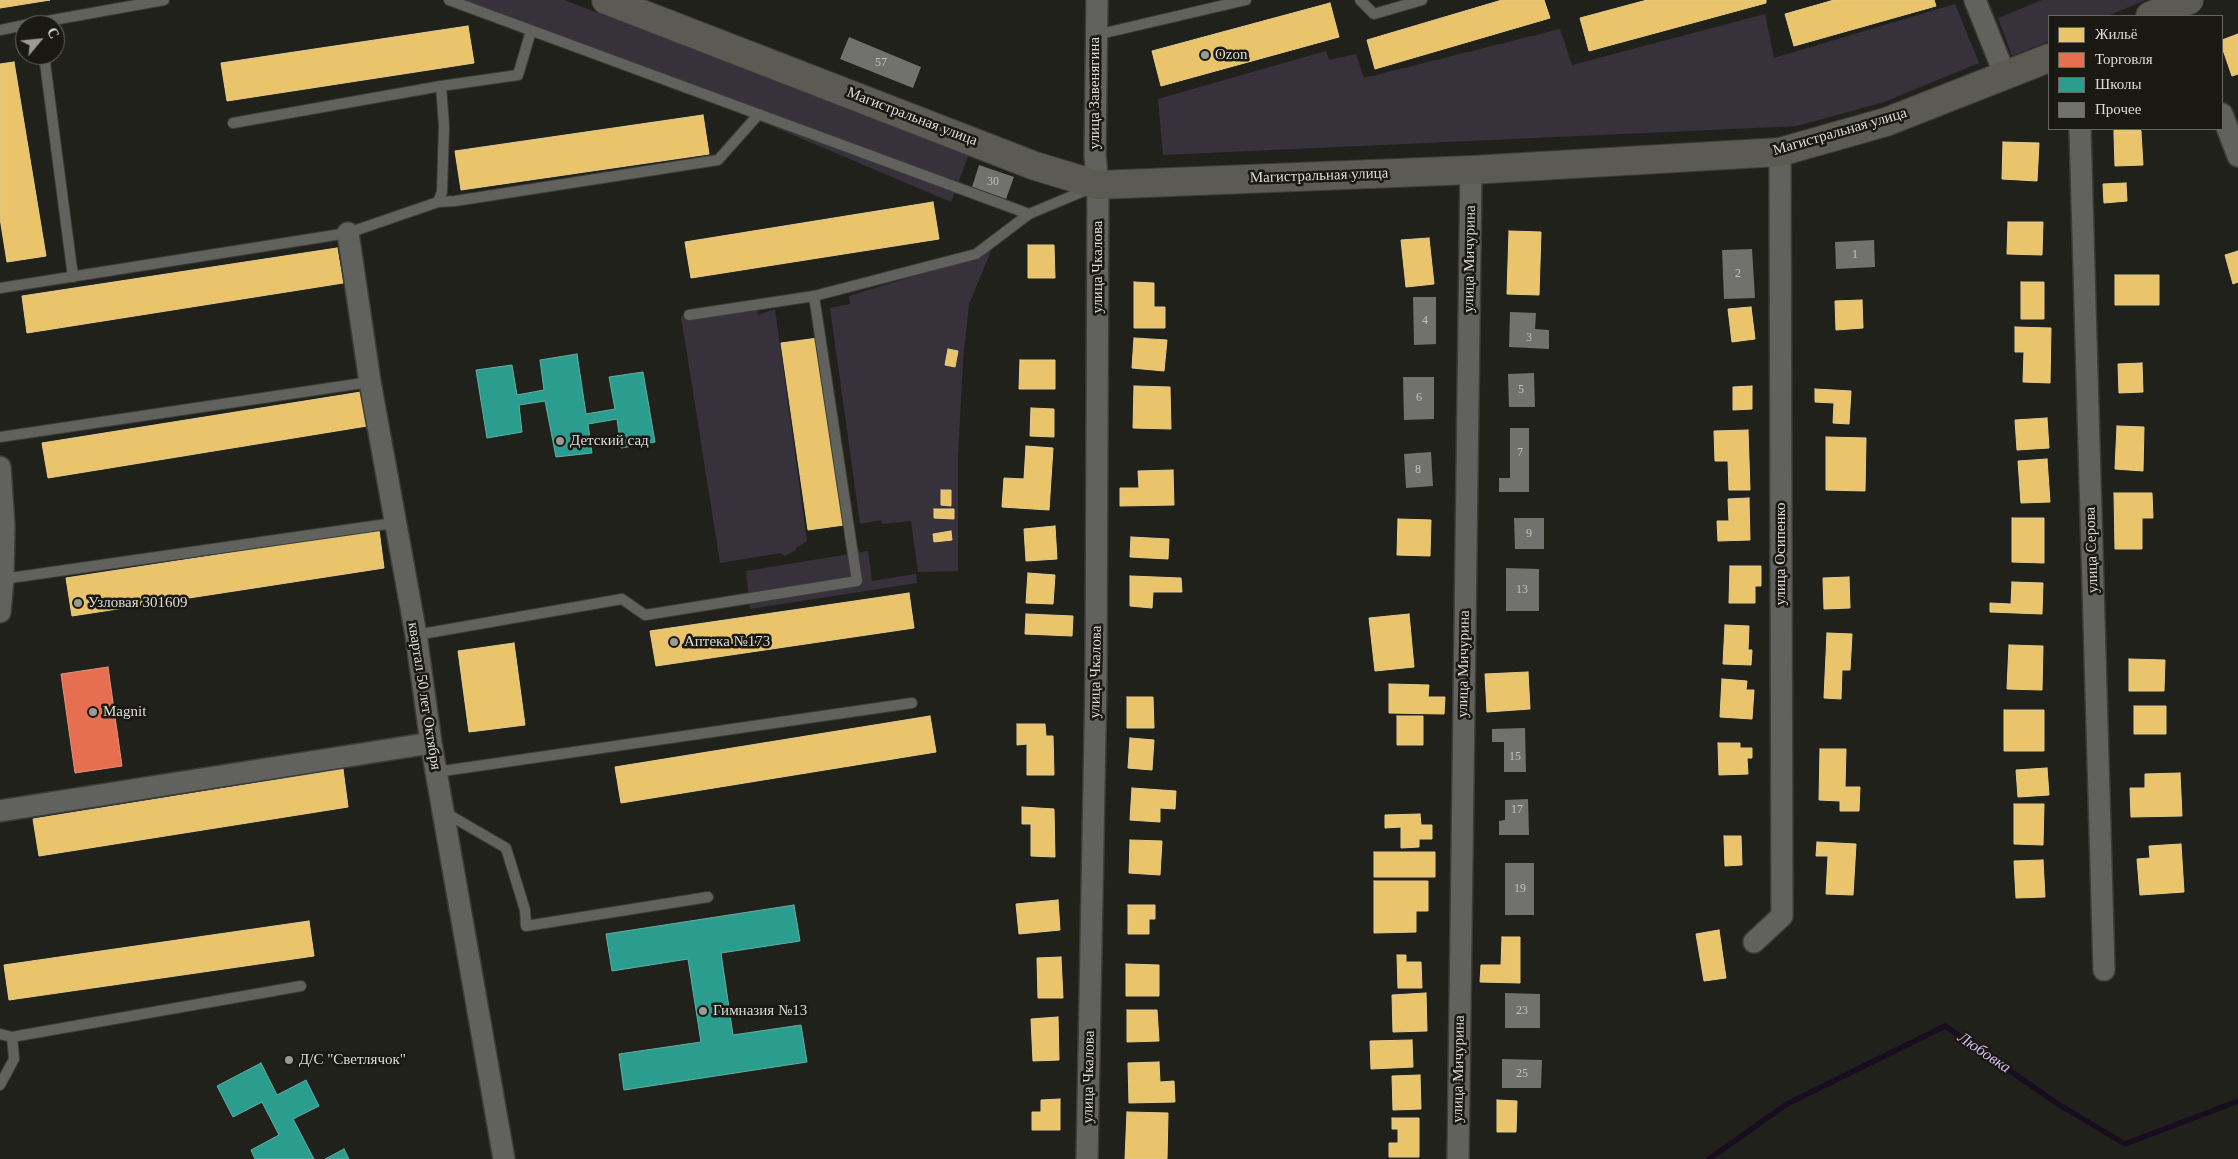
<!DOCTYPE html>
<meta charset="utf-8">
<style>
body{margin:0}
#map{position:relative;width:2238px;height:1159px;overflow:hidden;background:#21211c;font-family:Georgia,serif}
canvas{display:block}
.legend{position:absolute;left:2048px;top:15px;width:175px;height:115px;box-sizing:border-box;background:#191812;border:1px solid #676661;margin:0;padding:6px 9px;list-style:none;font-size:15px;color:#dddcd8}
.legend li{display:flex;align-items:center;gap:10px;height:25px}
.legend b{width:25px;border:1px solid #676661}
.north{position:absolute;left:15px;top:15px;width:50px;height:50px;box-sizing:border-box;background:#191812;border:1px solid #676661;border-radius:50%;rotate:62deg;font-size:14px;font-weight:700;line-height:20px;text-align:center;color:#dddcd8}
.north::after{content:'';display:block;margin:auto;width:18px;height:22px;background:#9b9b96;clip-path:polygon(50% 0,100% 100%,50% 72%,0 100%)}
</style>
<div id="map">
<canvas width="2238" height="1159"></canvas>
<ul class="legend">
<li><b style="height:14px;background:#e9c46a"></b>Жильё</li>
<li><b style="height:14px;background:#e76f51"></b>Торговля</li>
<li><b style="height:14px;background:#2a9d8f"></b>Школы</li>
<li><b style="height:14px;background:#71716d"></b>Прочее</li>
</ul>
<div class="north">С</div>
</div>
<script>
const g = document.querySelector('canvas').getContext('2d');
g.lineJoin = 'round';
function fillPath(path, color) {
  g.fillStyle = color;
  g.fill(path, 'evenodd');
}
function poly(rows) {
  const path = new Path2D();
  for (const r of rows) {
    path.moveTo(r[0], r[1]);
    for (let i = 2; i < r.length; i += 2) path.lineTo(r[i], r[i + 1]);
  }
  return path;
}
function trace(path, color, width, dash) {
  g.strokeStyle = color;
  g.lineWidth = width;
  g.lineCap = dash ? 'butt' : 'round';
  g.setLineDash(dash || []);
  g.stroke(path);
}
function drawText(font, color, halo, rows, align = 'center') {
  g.font = font + ' Georgia,serif';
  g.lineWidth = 5;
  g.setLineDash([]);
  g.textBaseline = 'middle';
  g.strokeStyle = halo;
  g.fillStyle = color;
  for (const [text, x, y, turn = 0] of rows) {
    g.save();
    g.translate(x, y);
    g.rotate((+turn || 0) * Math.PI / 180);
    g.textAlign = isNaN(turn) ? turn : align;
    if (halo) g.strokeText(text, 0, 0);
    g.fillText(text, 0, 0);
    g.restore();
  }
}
const green = poly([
 [452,0,564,0,969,154,951,202,779,129],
 [2042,0,2146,0,2107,16,2049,16,2049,41,2012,56,1998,18],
 [1955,4,1979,63,1884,102,1797,126,1163,155,1158,99,1326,51,1329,60,1356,54,1364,78,1560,29,1572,65,1765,14,1774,58],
 [993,246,969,304,963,360,958,456,958,571,918,572,911,521,882,524,881,520,860,524,830,308,850,304,849,296,956,263],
 [756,304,758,315,775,309,807,541,796,548,796,550,785,556,780,553,720,563,681,316],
 [868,551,872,581,916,574,917,583,750,609,746,571]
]);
const homes = poly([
 [0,0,50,0,0,8,0,0],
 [1502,0,1544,0,1550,18,1375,69,1367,40,1502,0],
 [1647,0,1766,0,1766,3,1589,51,1580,18,1647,0],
 [1834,0,1934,0,1936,6,1794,46,1785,14,1834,0],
 [1330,3,1339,37,1161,86,1152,51,1330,3],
 [468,26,474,63,227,101,221,63,468,26],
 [2238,34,2238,74,2232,76,2222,47,2222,40,2238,34],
 [14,62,46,256,7,262,0,218,0,64,14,62],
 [703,115,709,154,461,190,455,151,703,115],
 [2114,129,2140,129,2141,132,2114,134,2114,129],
 [2141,132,2143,165,2115,166,2114,134,2141,132],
 [2003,142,2039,143,2037,181,2002,179,2003,142],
 [2126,183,2127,201,2104,203,2103,184,2126,183],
 [933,202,939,239,691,278,685,242,933,202],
 [2008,222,2043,222,2042,255,2007,254,2008,222],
 [1509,231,1541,232,1539,295,1507,294,1509,231],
 [1429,238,1434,284,1406,287,1401,240,1429,238],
 [1028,245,1054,245,1055,278,1028,278,1028,245],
 [337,248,343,283,27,333,22,296,337,248],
 [2238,251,2238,282,2233,284,2225,255,2238,251],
 [2115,275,2159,275,2159,305,2115,305,2115,275],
 [1134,282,1154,283,1154,307,1165,307,1165,328,1134,328,1134,282],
 [2021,282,2044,282,2044,319,2021,319,2021,282],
 [1862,300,1863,328,1836,330,1835,301,1862,300],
 [1751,307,1755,339,1732,342,1728,309,1751,307],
 [2015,327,2051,328,2050,383,2023,382,2024,352,2015,352,2015,327],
 [818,338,844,525,808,530,781,343,818,338],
 [1134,338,1167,340,1164,371,1132,368,1134,338],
 [948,349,958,351,955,367,945,365,948,349],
 [1020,360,1055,360,1055,389,1019,389,1020,360],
 [2142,363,2143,392,2119,393,2118,364,2142,363],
 [1134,386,1170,387,1171,429,1133,428,1134,386],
 [1752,386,1752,409,1733,410,1733,387,1752,386],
 [1815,389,1851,391,1849,424,1833,423,1834,403,1815,402,1815,389],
 [361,392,367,426,48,478,42,443,361,392],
 [1031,408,1054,409,1054,437,1030,436,1031,408],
 [2047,418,2049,448,2017,450,2015,420,2047,418],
 [2117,426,2144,427,2143,471,2115,469,2117,426],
 [1748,430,1750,490,1729,490,1728,461,1715,461,1714,431,1748,430],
 [1826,437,1866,438,1865,491,1826,490,1826,437],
 [1026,446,1053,448,1049,510,1002,507,1004,478,1024,479,1026,446],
 [2047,459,2050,502,2021,503,2018,461,2047,459],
 [1173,470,1174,505,1120,506,1120,488,1139,488,1138,471,1173,470],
 [941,490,951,490,951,506,941,505,941,490],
 [2114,493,2152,493,2153,518,2142,518,2142,549,2115,549,2114,493],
 [1749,498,1750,540,1718,541,1717,521,1729,521,1728,499,1749,498],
 [934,509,954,509,954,519,934,518,934,509],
 [2012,518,2044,518,2044,563,2012,562,2012,518],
 [1398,519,1431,520,1430,556,1397,555,1398,519],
 [1055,526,1057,559,1026,561,1024,529,1055,526],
 [379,530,384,568,72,616,66,578,379,530],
 [951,531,952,540,934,542,933,534,951,531],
 [1131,537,1169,539,1168,559,1130,557,1131,537],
 [1730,566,1761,566,1761,586,1755,586,1755,603,1729,603,1730,566],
 [1028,573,1055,575,1053,604,1026,603,1028,573],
 [1130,576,1181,578,1182,592,1153,592,1152,608,1130,606,1130,576],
 [1849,577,1850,608,1824,609,1823,578,1849,577],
 [2012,582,2043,583,2042,614,1990,612,1990,603,2011,604,2012,582],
 [909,593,914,628,656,666,650,631,909,593],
 [1026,614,1073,616,1072,636,1025,634,1026,614],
 [1409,614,1414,667,1375,671,1369,618,1409,614],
 [1725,625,1749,626,1748,650,1752,650,1751,665,1723,664,1725,625],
 [1827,633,1852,634,1850,670,1842,670,1841,699,1824,698,1827,633],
 [514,643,525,725,469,732,458,651,514,643],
 [2009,645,2043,646,2042,690,2007,689,2009,645],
 [2129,659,2165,660,2164,691,2129,691,2129,659],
 [1528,672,1530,709,1487,712,1485,674,1528,672],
 [1722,679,1747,681,1746,690,1754,690,1752,719,1720,717,1722,679],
 [1389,684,1429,685,1428,697,1445,697,1444,714,1389,713,1389,684],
 [1127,697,1153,697,1154,728,1127,728,1127,697],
 [2134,706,2166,706,2166,734,2134,734,2134,706],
 [2004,710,2044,710,2044,751,2004,751,2004,710],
 [930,716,936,752,621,803,615,767,930,716],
 [1397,716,1423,716,1423,745,1397,745,1397,716],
 [1017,724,1045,724,1046,736,1053,736,1054,775,1027,775,1027,744,1017,745,1017,724],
 [1130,738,1154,740,1152,770,1128,768,1130,738],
 [1718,743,1740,743,1740,748,1752,748,1752,758,1747,758,1748,774,1719,775,1718,743],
 [1820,749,1846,749,1845,787,1860,787,1859,811,1840,811,1840,801,1819,800,1820,749],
 [2047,768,2049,795,2018,797,2016,770,2047,768],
 [343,769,348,807,39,856,33,819,343,769],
 [2180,773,2182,816,2131,817,2130,788,2145,788,2145,774,2180,773],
 [1132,788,1176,791,1175,809,1160,808,1160,822,1130,820,1132,788],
 [2014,804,2044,804,2043,845,2014,844,2014,804],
 [1022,807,1054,809,1055,857,1031,856,1031,824,1022,824,1022,807],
 [1420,814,1421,825,1432,825,1432,839,1419,839,1419,847,1401,848,1401,827,1385,828,1385,815,1420,814],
 [1724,836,1741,836,1742,865,1725,866,1724,836],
 [1130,840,1162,841,1160,875,1129,873,1130,840],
 [1817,842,1856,844,1853,895,1826,894,1828,856,1816,856,1817,842],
 [2181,844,2184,892,2140,895,2137,859,2150,858,2149,846,2181,844],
 [1374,852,1435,852,1435,877,1374,877,1374,852],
 [2043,860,2045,897,2016,898,2014,861,2043,860],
 [1374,881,1428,881,1428,911,1416,911,1416,932,1374,933,1374,881],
 [1058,900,1060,930,1019,934,1016,904,1058,900],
 [1128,905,1155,905,1155,919,1149,919,1149,934,1128,934,1128,905],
 [309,921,314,956,9,1000,4,965,309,921],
 [1719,930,1726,978,1704,981,1696,934,1719,930],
 [1502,937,1520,937,1520,983,1480,982,1481,965,1501,965,1502,937],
 [1397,955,1406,955,1406,962,1421,962,1422,988,1398,988,1397,955],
 [1061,957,1063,998,1038,998,1037,958,1061,957],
 [1126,964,1159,965,1159,996,1126,996,1126,964],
 [1426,993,1427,1031,1393,1032,1392,995,1426,993],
 [1127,1010,1157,1010,1159,1041,1127,1042,1127,1010],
 [1058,1017,1059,1060,1033,1061,1031,1019,1058,1017],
 [1412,1040,1413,1067,1371,1069,1370,1041,1412,1040],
 [1159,1062,1160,1082,1174,1081,1175,1102,1129,1103,1128,1063,1159,1062],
 [1420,1075,1421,1109,1393,1110,1392,1076,1420,1075],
 [1060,1099,1060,1130,1032,1130,1032,1112,1041,1112,1041,1100,1060,1099],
 [1497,1100,1517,1101,1516,1132,1497,1132,1497,1100],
 [1127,1112,1168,1113,1167,1159,1125,1159,1127,1112],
 [1392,1118,1419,1118,1419,1157,1389,1157,1389,1143,1398,1143,1398,1129,1392,1129,1392,1118]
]);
const shops = poly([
 [108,667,122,766,75,773,61,674,108,667]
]);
const schools = poly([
 [577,354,586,414,615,409,609,377,643,372,655,442,621,448,617,419,588,424,592,453,556,457,545,401,519,405,522,432,487,438,476,370,512,365,517,395,544,390,540,360,577,354],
 [794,905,800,941,721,953,733,1035,801,1025,807,1062,624,1090,619,1054,701,1042,688,959,612,971,606,934,794,905],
 [261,1063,277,1095,306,1080,319,1106,293,1119,314,1159,255,1159,251,1150,279,1135,262,1102,233,1117,217,1086,261,1063],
 [344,1149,349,1159,325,1159,344,1149]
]);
const stream = poly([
 [1709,1159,1787,1104,1945,1026,2058,1104,2125,1144,2238,1101]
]);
const building = poly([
 [849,37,921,67,913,88,840,59],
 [979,165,1014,177,1006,199,972,187],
 [1874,240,1875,267,1836,269,1835,242],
 [1752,249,1755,298,1724,299,1722,250],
 [1413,297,1436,297,1436,344,1414,345],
 [1510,312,1536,313,1535,329,1549,330,1549,349,1509,347],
 [1534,373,1535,407,1509,407,1508,374],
 [1403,377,1434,377,1434,419,1404,420],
 [1510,428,1529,428,1529,492,1499,492,1499,478,1510,478],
 [1431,452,1433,486,1406,488,1404,454],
 [1514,518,1544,518,1544,549,1515,549],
 [1506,568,1539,569,1539,611,1506,611],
 [1525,728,1526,772,1504,772,1504,742,1492,742,1492,729],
 [1528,799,1529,835,1499,835,1499,821,1505,820,1505,800],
 [1505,863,1534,863,1534,915,1505,915],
 [1505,993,1540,994,1540,1028,1505,1028],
 [1502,1059,1542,1060,1541,1088,1502,1088]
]);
const service = poly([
 [449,0,1029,214],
 [1360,0,1374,14,1422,0],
 [25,25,164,0],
 [0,30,25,25],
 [1096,35,1246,0],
 [44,55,73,277],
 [233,123,441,86],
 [438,202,455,201,718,160,759,114],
 [0,288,348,233,438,202,442,192,444,126,441,86,518,75,531,31],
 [689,315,814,296,976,254,1029,214,1091,188],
 [0,437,370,382],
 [3,579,394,523],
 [416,635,622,599,645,615,857,581,814,296],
 [436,772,912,703],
 [444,812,506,848,525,910,526,926,708,897],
 [0,1034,12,1037,14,1059,0,1085],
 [12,1037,301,986]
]);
const minor = poly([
 [1975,0,2005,75],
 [2222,114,2238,156],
 [2080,129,2104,970],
 [348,233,370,382,416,635,431,743,504,1159],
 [0,467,4,526,3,579,0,612],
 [0,811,431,743],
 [1754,942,1782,916,1780,152],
 [1087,1159,1096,679,1098,185,1095,156,1097,0],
 [1458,1159,1471,170]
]);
const secondary = poly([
 [606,0,1035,166,1098,185,1471,170,1780,152,1886,122,2049,58],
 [2150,16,2189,0]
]);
const markers = [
 [1205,55,5,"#9b9b96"],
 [560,441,5,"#9b9b96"],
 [78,603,5,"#9b9b96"],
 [674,642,5,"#9b9b96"],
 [93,712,5,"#9b9b96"],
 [703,1011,5,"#9b9b96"],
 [289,1060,5,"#9b9b96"]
];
const numberNames = [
 ["57",881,63],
 ["30",993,182],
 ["1",1855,255],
 ["2",1738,274],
 ["4",1425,321],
 ["3",1529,338],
 ["5",1521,390],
 ["6",1419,398],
 ["7",1520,453],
 ["8",1418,470],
 ["9",1529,534],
 ["13",1522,590],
 ["15",1515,757],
 ["17",1517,810],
 ["19",1520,889],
 ["23",1522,1011],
 ["25",1522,1074]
];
const poiNames = [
 ["Ozon",1215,55],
 ["Детский сад",570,441],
 ["Узловая 301609",88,603],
 ["Аптека №173",684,642],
 ["Magnit",103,712],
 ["Гимназия №13",713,1011],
 ["Д/С \"Светлячок\"",299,1060]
];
const streetNames = [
 ["улица Завенягина",1095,93,-90],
 ["Магистральная улица",912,117,21],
 ["Магистральная улица",1840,132,-16],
 ["Магистральная улица",1319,176,-2],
 ["улица Мичурина",1470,259,-89],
 ["улица Чкалова",1098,267,-90],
 ["улица Серова",2092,550,-92],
 ["улица Осипенко",1781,554,-90],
 ["улица Мичурина",1464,664,-89],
 ["улица Чкалова",1096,672,-89],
 ["квартал 50 лет Октября",424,696,81],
 ["улица Мичурина",1459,1069,-89],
 ["улица Чкалова",1089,1077,-89]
];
const waterNames = [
 ["Любовка",1984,1053,34]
];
fillPath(green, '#37313c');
fillPath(homes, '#e9c46a');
trace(homes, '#e5cb8b', 1);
fillPath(shops, '#e76f51');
trace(shops, '#e4907a', 1);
fillPath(schools, '#2a9d8f');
trace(schools, '#60b0a5', 1);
trace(stream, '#170d1f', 5.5);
fillPath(building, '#71716d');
trace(service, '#3c3c39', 12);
trace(minor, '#3c3c39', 24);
trace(secondary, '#3c3c39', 30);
trace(service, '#61615d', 10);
trace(minor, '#61615d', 21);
trace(secondary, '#5b5a53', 28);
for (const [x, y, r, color] of markers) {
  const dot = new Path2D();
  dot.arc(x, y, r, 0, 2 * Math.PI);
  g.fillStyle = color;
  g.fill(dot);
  trace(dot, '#191812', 2);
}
drawText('12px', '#c2c1bd', null, numberNames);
drawText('15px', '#dddcd8', '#191812', poiNames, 'left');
drawText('15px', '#dddcd8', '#191812', streetNames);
drawText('italic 16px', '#d2b9e9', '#191812', waterNames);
</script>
